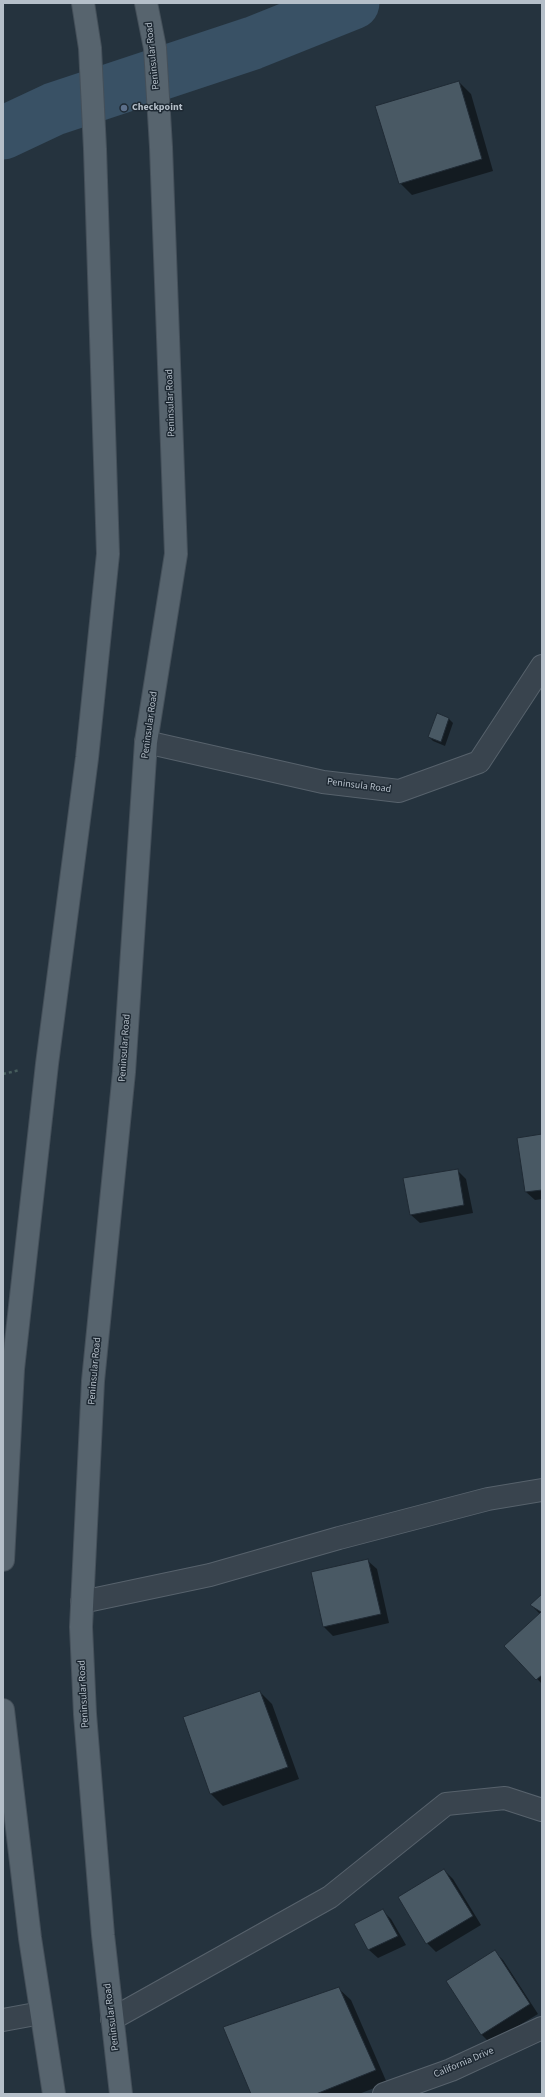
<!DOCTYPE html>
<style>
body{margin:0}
#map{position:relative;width:545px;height:2097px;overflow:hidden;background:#25333e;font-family:"Source Sans 3",sans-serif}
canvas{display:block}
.frame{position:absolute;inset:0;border:4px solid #b5bfc9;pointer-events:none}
</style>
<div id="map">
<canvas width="545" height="2097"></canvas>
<div class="frame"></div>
</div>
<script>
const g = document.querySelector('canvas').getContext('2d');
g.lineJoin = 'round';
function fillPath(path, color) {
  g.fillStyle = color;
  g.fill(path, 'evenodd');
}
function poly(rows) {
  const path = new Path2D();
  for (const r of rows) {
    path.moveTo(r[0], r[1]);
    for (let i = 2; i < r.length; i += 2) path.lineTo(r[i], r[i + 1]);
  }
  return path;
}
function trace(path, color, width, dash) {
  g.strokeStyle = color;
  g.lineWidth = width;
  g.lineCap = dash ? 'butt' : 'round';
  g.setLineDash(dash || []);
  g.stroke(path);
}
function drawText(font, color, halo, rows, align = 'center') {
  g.font = font + ' "Source Sans 3",sans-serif';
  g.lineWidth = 3;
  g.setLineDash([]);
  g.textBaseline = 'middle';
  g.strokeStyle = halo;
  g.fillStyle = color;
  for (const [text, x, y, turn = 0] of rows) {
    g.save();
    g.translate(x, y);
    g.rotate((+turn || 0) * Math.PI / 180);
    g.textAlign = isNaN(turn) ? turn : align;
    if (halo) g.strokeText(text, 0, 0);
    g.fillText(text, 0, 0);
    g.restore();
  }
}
const shadow = poly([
 [459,82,471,94,493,171,412,195,400,183],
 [449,719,453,723,445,746,433,741,429,737],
 [542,1135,542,1199,535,1200,526,1192],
 [457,1170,466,1179,473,1213,420,1223,411,1215],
 [368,1561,377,1569,389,1623,333,1636,324,1627,312,1573],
 [542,1595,542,1684,506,1646,540,1614,531,1605],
 [260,1692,272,1704,299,1779,223,1806,211,1794,184,1718],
 [444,1870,453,1879,481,1925,436,1952,427,1943],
 [382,1910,391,1919,406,1945,378,1958,369,1950,355,1925],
 [494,1951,503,1960,538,2014,490,2043,482,2035,447,1981],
 [338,1988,351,2000,387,2083,359,2094,253,2094]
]);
const river = poly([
 [3,133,54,109,253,43,353,3]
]);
const building = poly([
 [459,81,482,159,399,184,375,106,459,81],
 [437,713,449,718,441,742,428,737,437,713],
 [542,1134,542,1190,525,1192,517,1138,542,1134],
 [458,1169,464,1205,410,1215,403,1178,458,1169],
 [368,1559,381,1614,323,1627,311,1572,368,1559],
 [542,1594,542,1675,536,1680,504,1646,541,1612,530,1605,542,1594],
 [260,1691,288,1767,210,1794,183,1717,260,1691],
 [444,1869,473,1916,426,1944,398,1897,444,1869],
 [383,1909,398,1936,368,1950,354,1924,383,1909],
 [495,1950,530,2004,481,2035,446,1981,495,1950],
 [339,1987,376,2070,316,2094,251,2094,223,2027,339,1987]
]);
const path = poly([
 [3,1074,20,1070]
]);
const minor = poly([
 [146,742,323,782,399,791,479,762,542,666],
 [82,1602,210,1575,339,1538,488,1499,542,1490],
 [112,2019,330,1897,446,1804,505,1798,542,1810],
 [3,2020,41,2013],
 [384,2094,451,2070,542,2028]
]);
const major = poly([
 [3,1560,13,1369,47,1064,87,758,108,554,95,149,90,48,83,3],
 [3,1710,30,1938,54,2094],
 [121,2094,103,1935,85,1714,81,1627,93,1381,124,1072,146,742,176,554,161,147,155,48,146,3]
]);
const markers = [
 [124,108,4,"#5c6f8a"]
];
const streetNames = [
 ["Peninsular Road",153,56,-96],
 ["Peninsular Road",171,403,-92],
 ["Peninsular Road",150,725,-82],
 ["Peninsula Road",359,786,7],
 ["Peninsular Road",125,1048,-86],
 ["Peninsular Road",95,1371,-85],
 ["Peninsular Road",84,1694,-93],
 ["Peninsular Road",112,2017,-97],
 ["California Drive",464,2063,-23]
];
const poiNames = [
 ["Checkpoint",132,108]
];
fillPath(shadow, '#0007');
trace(river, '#395165', 53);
fillPath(building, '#495964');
trace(building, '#202b35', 1);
trace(minor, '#57626c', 24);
trace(major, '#45505a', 24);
trace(path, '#475d5d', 2.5, [3, 3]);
trace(minor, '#39444e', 22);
trace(major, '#57646e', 22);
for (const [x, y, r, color] of markers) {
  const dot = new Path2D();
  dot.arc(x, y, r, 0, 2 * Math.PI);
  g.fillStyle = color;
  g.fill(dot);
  trace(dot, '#1e2933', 1.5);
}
drawText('10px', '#b5bfc9', '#1e2933', streetNames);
drawText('bold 10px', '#b5bfc9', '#1e2933', poiNames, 'left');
</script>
